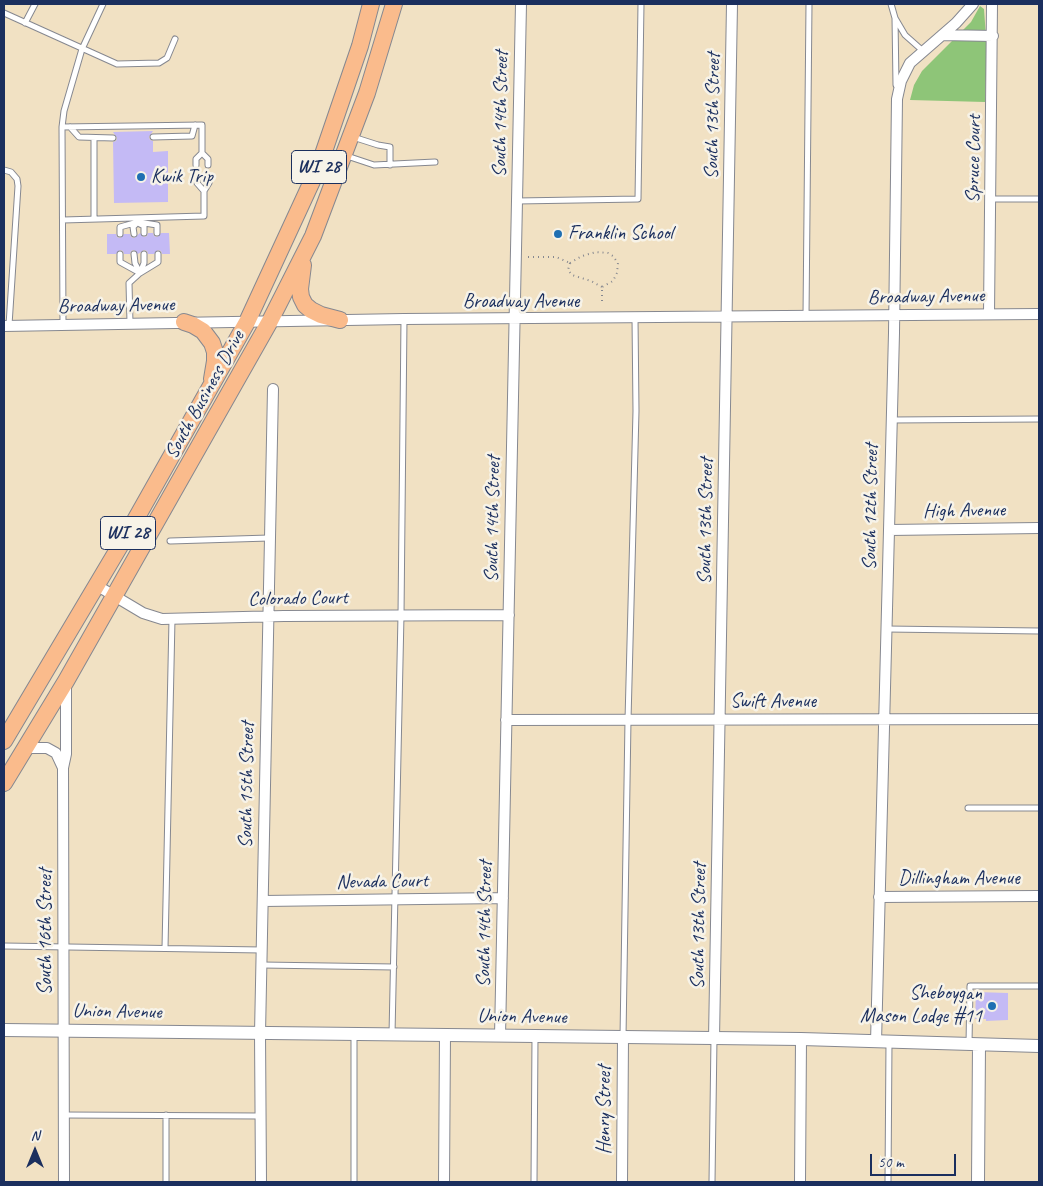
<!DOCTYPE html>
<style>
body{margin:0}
#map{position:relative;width:1043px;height:1186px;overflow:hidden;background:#f1e1c3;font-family:Caveat,sans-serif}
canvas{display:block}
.frame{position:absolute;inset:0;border:5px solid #1b2f5e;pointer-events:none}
.north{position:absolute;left:10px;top:1126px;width:50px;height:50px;-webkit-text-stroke:4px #f7f3e8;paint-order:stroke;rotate:0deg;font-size:14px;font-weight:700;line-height:20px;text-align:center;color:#1b2f5e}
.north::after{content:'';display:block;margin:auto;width:18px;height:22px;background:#1b2f5e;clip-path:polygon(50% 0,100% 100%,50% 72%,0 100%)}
.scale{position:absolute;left:870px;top:1154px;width:86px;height:22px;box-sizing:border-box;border:2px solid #1b2f5e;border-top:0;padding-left:6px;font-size:15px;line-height:18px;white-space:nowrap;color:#1b2f5e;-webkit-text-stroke:4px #f7f3e8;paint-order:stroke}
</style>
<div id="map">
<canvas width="1043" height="1186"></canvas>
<div class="frame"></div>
<div class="north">N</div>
<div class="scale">50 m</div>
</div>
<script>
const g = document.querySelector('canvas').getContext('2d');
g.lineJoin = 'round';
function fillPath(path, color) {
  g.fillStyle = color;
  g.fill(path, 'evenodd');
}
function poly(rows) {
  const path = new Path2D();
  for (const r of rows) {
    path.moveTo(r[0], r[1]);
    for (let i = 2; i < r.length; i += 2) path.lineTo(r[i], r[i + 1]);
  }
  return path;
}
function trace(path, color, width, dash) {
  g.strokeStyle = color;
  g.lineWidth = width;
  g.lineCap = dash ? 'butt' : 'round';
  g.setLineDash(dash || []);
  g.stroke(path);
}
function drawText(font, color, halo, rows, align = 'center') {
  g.font = font + ' Caveat,sans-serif';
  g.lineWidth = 5;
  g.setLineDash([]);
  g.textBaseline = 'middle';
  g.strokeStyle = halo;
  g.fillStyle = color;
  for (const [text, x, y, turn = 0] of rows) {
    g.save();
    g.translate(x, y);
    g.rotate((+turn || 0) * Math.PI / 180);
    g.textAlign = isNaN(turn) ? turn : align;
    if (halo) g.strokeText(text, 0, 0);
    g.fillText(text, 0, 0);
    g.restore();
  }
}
const green = poly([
 [980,6,984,9,987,51,985,102,910,100,914,85,922,71,971,22]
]);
const building = poly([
 [153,131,149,137,150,140,153,141,153,152,168,151,168,202,114,203,113,142,116,141,117,138,113,132],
 [140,233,144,237,147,236,148,233,153,233,154,236,157,237,161,233,169,233,170,254,162,254,161,251,158,250,154,254,148,254,147,251,144,250,138,254,134,250,131,251,130,254,124,254,123,251,120,250,116,254,107,254,107,234,116,234,117,237,120,238,124,234,130,234,131,237,134,238],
 [976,992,1008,993,1008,1020,986,1021,986,1019,975,1019]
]);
const path = poly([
 [528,257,556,257,570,263],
 [570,263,582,256,596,252,608,253,613,256,618,263,617,273,613,281,602,287],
 [570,263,568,270,572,275,591,281,602,287],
 [602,301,602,287]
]);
const service = poly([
 [891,4,895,18,905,35,923,51],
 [4,13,117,64,159,63,167,58,175,39],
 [895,18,896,85],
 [25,23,35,4],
 [62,127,202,125,202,153,196,159,196,165],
 [70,127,79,137,113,138],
 [153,137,192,136,195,125],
 [353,137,378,145,390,147,390,165],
 [94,139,94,219],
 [202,153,208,159,208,165],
 [347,156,374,165,435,162],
 [4,170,11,172,17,179,18,186,9,325],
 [204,191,209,183,209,177],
 [991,199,1039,199],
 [517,201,638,199,641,4],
 [63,220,204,216,204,191,197,183,197,177],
 [138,222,157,225,157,233],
 [140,224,144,226,144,233],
 [120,234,120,227,138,222,133,227,134,234],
 [120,254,120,262,140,273,129,283,130,323],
 [134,254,135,263,140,273],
 [140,273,158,262,158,254],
 [140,273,144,263,144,254],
 [806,316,809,4],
 [63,324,62,127,64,111,82,49,103,4],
 [892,420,1039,419],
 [170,541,269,538],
 [887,629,1039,631],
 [968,808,1039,808],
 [4,946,262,950],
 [165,948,172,619],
 [262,965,394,967],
 [392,1034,401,615,404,319],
 [354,1035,354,1182],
 [623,1037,628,720,636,411,635,318],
 [969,1044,970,986,1039,986],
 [64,1115,260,1116],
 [166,1182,166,1115],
 [534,1182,535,1037],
 [712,1182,714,1038],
 [888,1182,889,1042]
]);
const minor = poly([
 [942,35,993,36],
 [989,314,992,4],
 [4,326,404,319,1039,314],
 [889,530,1039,528],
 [96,585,143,613,162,619,284,616,509,615],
 [506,720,1039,719],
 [25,748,47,748,56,753,63,768],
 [879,897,1039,896],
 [263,901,503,898],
 [500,1036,521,4],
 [714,1038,732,4],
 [876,1042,894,333,897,99,901,81,910,63,956,23,973,4],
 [64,1182,63,768,66,754,66,684],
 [261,1182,260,1033,273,389],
 [444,1182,445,1035],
 [622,1182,623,1037],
 [800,1182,801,1039]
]);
const tertiary = poly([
 [4,1030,801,1039,1039,1046],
 [978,1182,979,1045]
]);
const primary = poly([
 [303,265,300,289,301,297,305,305,311,310,321,315,340,320],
 [184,322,193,325,203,331,212,343,215,352,215,361,212,379],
 [4,741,133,524,247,322,319,166,360,46,371,4],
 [4,783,66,681,270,321,313,236,367,93,394,4]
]);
const markers = [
 [141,177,5,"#1f6fb2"],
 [558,234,5,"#1f6fb2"],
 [992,1006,5,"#1f6fb2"]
];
const shields = [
 [319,167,55],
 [128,533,55]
];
const shieldNames = [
 ["WI 28",319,167],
 ["WI 28",128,533]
];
const streetNames = [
 ["South 14th Street",501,114,-89],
 ["South 13th Street",713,116,-89],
 ["Spruce Court",974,159,-89],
 ["Broadway Avenue",926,297,-1],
 ["Broadway Avenue",521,302],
 ["Broadway Avenue",116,306,-1],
 ["South Business Drive",205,395,-61],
 ["South 12th Street",871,507,-89],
 ["High Avenue",964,511,-1],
 ["South 14th Street",493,519,-89],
 ["South 13th Street",706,521,-89],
 ["Colorado Court",298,599,-1],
 ["Swift Avenue",773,702],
 ["South 15th Street",247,785,-89],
 ["Dillingham Avenue",959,879],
 ["Nevada Court",382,882,-1],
 ["South 14th Street",485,924,-89],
 ["South 13th Street",699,926,-89],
 ["South 16th Street",46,932,-90],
 ["Union Avenue",117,1012,1],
 ["Union Avenue",522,1017,1],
 ["Henry Street",605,1110,-90]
];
const poiNames = [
 ["Kwik Trip",151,177],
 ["Franklin School",568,234],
 ["Sheboygan",982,994,"right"],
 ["Mason Lodge #11",982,1017,"right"]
];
fillPath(green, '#8ec578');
fillPath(building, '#c4baf5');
trace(service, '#868890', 7);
trace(minor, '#868890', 12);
trace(tertiary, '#868890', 14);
trace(primary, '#868890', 18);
trace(path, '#868890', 2, [1, 4]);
trace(service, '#fff', 5);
trace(minor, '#fff', 10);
trace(tertiary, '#fff', 12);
trace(primary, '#fabb8c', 16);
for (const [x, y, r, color] of markers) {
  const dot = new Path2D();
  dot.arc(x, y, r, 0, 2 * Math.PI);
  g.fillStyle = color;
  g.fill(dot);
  trace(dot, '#f7f3e8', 2);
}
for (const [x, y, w] of shields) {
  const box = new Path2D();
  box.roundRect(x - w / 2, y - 16.5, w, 33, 4);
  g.fillStyle = '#f7f3e8';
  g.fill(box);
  trace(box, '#1b2f5e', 1);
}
drawText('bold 19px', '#1b2f5e', null, shieldNames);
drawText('20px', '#1b2f5e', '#f7f3e8', streetNames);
drawText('20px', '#1b2f5e', '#f7f3e8', poiNames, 'left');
</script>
